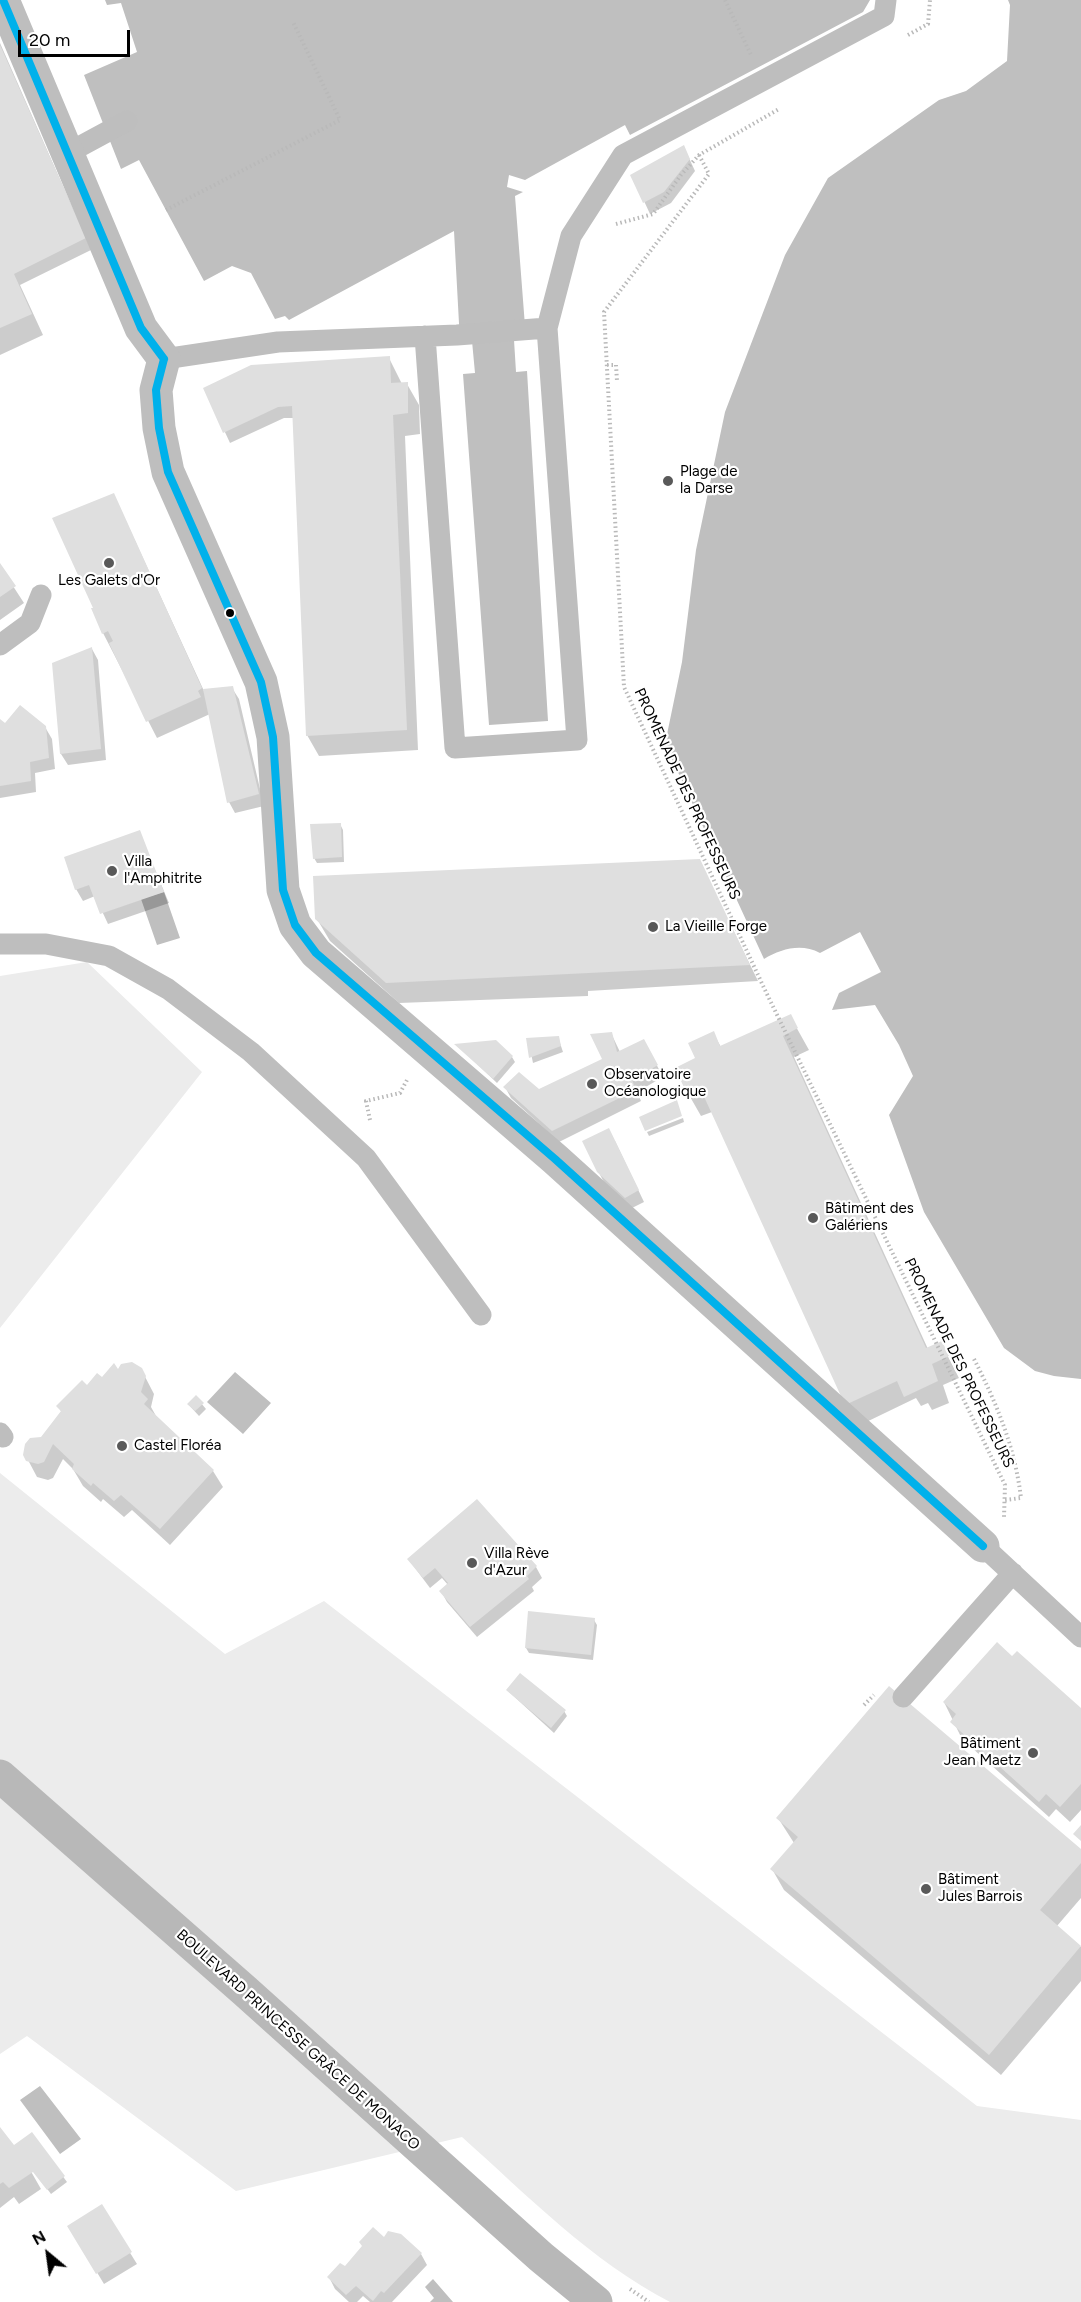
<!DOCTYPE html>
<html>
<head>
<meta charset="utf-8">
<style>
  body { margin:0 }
  #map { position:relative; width:1081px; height:2302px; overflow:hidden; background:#fff; font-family:Figtree,sans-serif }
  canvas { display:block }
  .north { position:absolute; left:18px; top:2224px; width:60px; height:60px; -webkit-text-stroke:4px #fff; paint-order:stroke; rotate:331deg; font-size:16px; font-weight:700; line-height:24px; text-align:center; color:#000 }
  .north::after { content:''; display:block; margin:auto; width:21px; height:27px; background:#000; clip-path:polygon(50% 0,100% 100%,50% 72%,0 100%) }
  .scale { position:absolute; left:18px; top:30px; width:112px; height:27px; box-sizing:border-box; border:3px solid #000; border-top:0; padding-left:8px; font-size:18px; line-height:21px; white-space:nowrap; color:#000; -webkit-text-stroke:4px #fff; paint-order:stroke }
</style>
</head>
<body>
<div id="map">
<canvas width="1081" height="2302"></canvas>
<div class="north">N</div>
<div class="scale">20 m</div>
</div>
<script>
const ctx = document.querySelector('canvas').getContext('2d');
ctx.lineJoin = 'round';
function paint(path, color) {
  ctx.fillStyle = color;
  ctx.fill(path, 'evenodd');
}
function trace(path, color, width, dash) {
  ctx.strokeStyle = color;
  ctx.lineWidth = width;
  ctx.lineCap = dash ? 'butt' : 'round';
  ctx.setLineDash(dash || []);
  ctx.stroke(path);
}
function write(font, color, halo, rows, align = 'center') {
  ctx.font = font + ' Figtree,sans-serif';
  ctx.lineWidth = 4.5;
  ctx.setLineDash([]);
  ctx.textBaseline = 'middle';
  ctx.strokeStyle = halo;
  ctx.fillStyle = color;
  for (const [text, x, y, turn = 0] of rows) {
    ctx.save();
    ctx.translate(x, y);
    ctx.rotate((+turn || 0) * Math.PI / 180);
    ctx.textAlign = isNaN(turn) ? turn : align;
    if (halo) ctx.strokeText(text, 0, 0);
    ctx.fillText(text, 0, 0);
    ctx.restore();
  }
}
paint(new Path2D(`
  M87 962 202 1072 0 1328V976Z
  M0 1473 225 1654 324 1601 977 2106 1081 2120V2302H670C591 2261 528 2196 462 2137L236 2191 27 2036 0 2054Z`), '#ececec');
paint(new Path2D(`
  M105 0H870L863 12 630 135 625 125 525 180 509 175 507 187 523 192 515 196 526 339 514 340 516 372 527 371 548 721 489 725 463 374 475 373 472 341 460 342 454 231 289 320 285 316 275 319 251 273 232 266 204 281 139 160 121 169 84 75 137 52 121 3 107 5Z
  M1008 0H1081V1379L1054 1376 1035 1371 1004 1348 924 1212 889 1115 913 1076 899 1045 875 1005 832 1010 839 993 881 972 860 932 820 953C801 943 781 949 764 959L665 744 682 662 696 550 725 412 785 255 828 178 939 100 966 91 1007 61 1010 5Z
  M164 892 180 938 157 945 141 899Z
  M235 1372 271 1403 243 1434 207 1402Z
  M40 2086 81 2139 60 2154 20 2100Z
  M433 2279 453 2302H430L434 2298 425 2287Z`), '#bfbfbf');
paint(new Path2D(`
  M0 43 91 250 20 285 43 335 0 355Z
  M689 158 695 171 671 203 650 214 632 175Z
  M389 358 402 384H407L419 405 420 434 405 436 418 750 319 756 307 735 294 418H284L230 443 205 389Z
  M114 495 204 691 232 688 239 699 264 806 235 813 229 802 210 714 157 738 103 633 95 609Z
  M0 566 24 603 0 620Z
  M92 649 98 660 106 760 68 765 61 754 54 664Z
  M0 721 5 725 45 727 52 739 55 769 35 773 36 792 0 798Z
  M340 824 343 830 344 862 317 863 314 858Z
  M139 832 169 903 108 924 95 896 83 901 76 889Z
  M699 860 758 981 588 991V996L399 1003 330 941 317 919Z
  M790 1016 809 1050 794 1057 928 1349 941 1343 959 1378 943 1385 949 1403 932 1410 928 1403 921 1406 916 1398 858 1426 712 1112 701 1116 689 1095 697 1059 713 1033 721 1047Z
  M611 1033 620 1052 644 1041 663 1077 637 1092 641 1101 559 1142 511 1098 505 1087 539 1091 604 1060Z
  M558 1037 563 1052 533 1063 528 1039Z
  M457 1045 512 1057 515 1062 497 1083Z
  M683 1118 684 1122 649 1136 647 1132Z
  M615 1141 644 1202 632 1208 605 1184 598 1171Z
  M141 1369 154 1394 151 1407 156 1416 213 1471 223 1487 170 1545 132 1510 124 1517 103 1499 101 1502 83 1486 73 1469 63 1459 53 1478 48 1480 37 1477 28 1460 62 1413 58 1406 87 1387 118 1371Z
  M196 1397 206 1409 199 1416 188 1404Z
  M477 1501 536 1567 542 1578 532 1587 534 1591 477 1637 447 1602 441 1591 448 1585 442 1578 430 1588 409 1560Z
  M594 1620 597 1625 593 1660 529 1653 526 1648Z
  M1012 1658 1081 1710V1810L1070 1822 1056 1809 1049 1817 962 1739 944 1702Z
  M508 1691 564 1711 567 1716 554 1733Z
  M778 1818 1081 1851V1898L1057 1926 1081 1947V1981L1001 2075 784 1890 772 1869 794 1843Z
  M0 2130 19 2156 32 2134 67 2182 51 2194 30 2166 29 2168 41 2189 19 2204 14 2197 0 2208Z
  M101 2206 137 2264 104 2284 69 2226Z
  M384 2239 421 2254 427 2265 392 2302H370L363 2296 357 2302H349L335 2289 329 2277 346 2268 363 2247Z`), '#0003');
paint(new Path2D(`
  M0 45 86 238 14 274 32 314 0 328Z
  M684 145 690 159 664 192 643 203 630 175Z
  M390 356 391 383 408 382V413L393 415 407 730 306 736 292 406 278 407 223 433 203 388 251 365Z
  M114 493 202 688 198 691 201 697 146 722 109 643 113 641 108 631 102 634 91 608H93L52 518Z
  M0 563 16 586 0 597Z
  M92 647 101 749 60 754 52 663Z
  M233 686 259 794 227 803 203 689Z
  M20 705 46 726 49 758 30 762 31 781 0 786V719L5 723Z
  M341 823 342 857 313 859 310 824Z
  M140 830 164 892 100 914 89 885 75 890 64 857Z
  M700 859 750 965 386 983 315 919 313 876Z
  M791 1014 798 1028 783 1036 926 1348 942 1341 949 1356 932 1364 938 1381 904 1397 897 1381 845 1405 701 1090 688 1096 675 1068 695 1058 688 1043 714 1031 720 1046Z
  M612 1032 617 1052 644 1039 658 1065 632 1080 636 1090 552 1131 503 1087 519 1072 539 1089 602 1059 590 1034Z
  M559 1036 561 1046 529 1058 526 1038Z
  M496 1040 513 1056 493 1079 454 1044Z
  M677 1100 682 1116 645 1131 639 1117Z
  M609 1128 639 1190 625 1198 597 1172 582 1141Z
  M132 1362 142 1368 146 1376 141 1392 148 1399 144 1404 214 1470 160 1529 121 1495 114 1501 93 1483 91 1486 72 1469 74 1464 53 1444 44 1462 38 1464 26 1461 23 1455 25 1444 30 1438 41 1437 61 1411 56 1406 82 1380 87 1385 97 1373 102 1377 114 1363 118 1369 121 1364Z
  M196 1395 204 1403 195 1411 187 1404Z
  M477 1499 537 1566 527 1576 529 1579 470 1627 439 1591 448 1583 435 1568 423 1578 407 1559Z
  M528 1611 595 1618 591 1655 525 1648Z
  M997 1642 1012 1656 1017 1651 1081 1708V1784L1060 1807 1046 1794 1039 1802 950 1722 956 1714 943 1702Z
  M520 1673 566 1710 551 1728 506 1690Z
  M889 1686 1081 1849V1863L1040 1910 1081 1946 989 2055 770 1869 798 1837 776 1818Z
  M1081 1825V1841L1073 1834Z
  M0 2127 14 2145 32 2132 65 2176 47 2190 33 2172 9 2188 3 2182 0 2184Z
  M102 2204 132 2252 96 2274 67 2226Z
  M373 2227 384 2237 388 2231 401 2234 422 2253 384 2293 381 2291 373 2301 356 2286 346 2295 327 2277 340 2263 345 2266 362 2246 359 2242Z`), '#dfdfdf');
trace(new Path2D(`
  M725 0 751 55
  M908 35 928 24 930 0
  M699 155 709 174 604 312 624 687 765 990 1005 1485 1004 1517
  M166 210 340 120 293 22
  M616 224 653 214 681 175 699 155 779 109
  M607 365H616L617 381
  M370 1120 366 1101 400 1093 407 1080
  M974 1359C997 1404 1015 1448 1021 1498L1005 1500
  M864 1705 874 1695
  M630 2289 649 2302`), '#b9b9b9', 4, [1.5, 3]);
trace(new Path2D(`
  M66 154 127 121
  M425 336 455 748 577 740 547 328 571 236 623 155 884 16 886 0
  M164 359 278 342 457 335 547 328
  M0 645 30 623 41 595
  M0 944H46L109 956 168 989 251 1052 366 1158 481 1315
  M0 1433 3 1437
  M983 1546 1081 1637
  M903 1697 1013 1573`), '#bebebe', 21);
trace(new Path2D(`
  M3 0 141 328 164 359 156 390 159 428 168 472 261 682 273 737 283 890 295 925 316 953 555 1159 983 1546`), '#bebebe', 33);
trace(new Path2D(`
  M0 1776 245 1991 541 2257 596 2302`), '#b8b8b8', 33);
trace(new Path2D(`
  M3 0 141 328 164 359
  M164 359 156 390 159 428 168 472 261 682 273 737 283 890 295 925 316 953 555 1159 983 1546`), '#00b1eb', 8);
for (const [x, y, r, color] of [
  [668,481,6,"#595959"],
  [109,563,6,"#595959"],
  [230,613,5,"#000"],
  [112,871,6,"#595959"],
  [653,927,6,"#595959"],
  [592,1084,6,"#595959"],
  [813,1218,6,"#595959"],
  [122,1446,6,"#595959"],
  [472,1563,6,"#595959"],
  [1033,1753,6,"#595959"],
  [926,1889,6,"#595959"]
]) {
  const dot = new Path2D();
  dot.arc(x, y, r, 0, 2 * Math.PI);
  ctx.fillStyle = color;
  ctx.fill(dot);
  trace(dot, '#fff', 2);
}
write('15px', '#000', '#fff', [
  ["Plage de",680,472],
  ["la Darse",680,489],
  ["Les Galets d'Or",109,581,"center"],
  ["Villa",124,862],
  ["l'Amphitrite",124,879],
  ["La Vieille Forge",665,927],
  ["Observatoire",604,1075],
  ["Océanologique",604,1092],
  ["Bâtiment des",825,1209],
  ["Galériens",825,1226],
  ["Castel Floréa",134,1446],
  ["Villa Rève",484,1554],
  ["d'Azur",484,1571],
  ["Bâtiment",1021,1744,"right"],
  ["Jean Maetz",1021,1761,"right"],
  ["Bâtiment",938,1880],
  ["Jules Barrois",938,1897]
], 'left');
write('15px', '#000', '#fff', [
  ["PROMENADE DES PROFESSEURS",687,794,65],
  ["PROMENADE DES PROFESSEURS",959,1363,64],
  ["BOULEVARD PRINCESSE GRÂCE DE MONACO",298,2040,42]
]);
</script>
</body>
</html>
